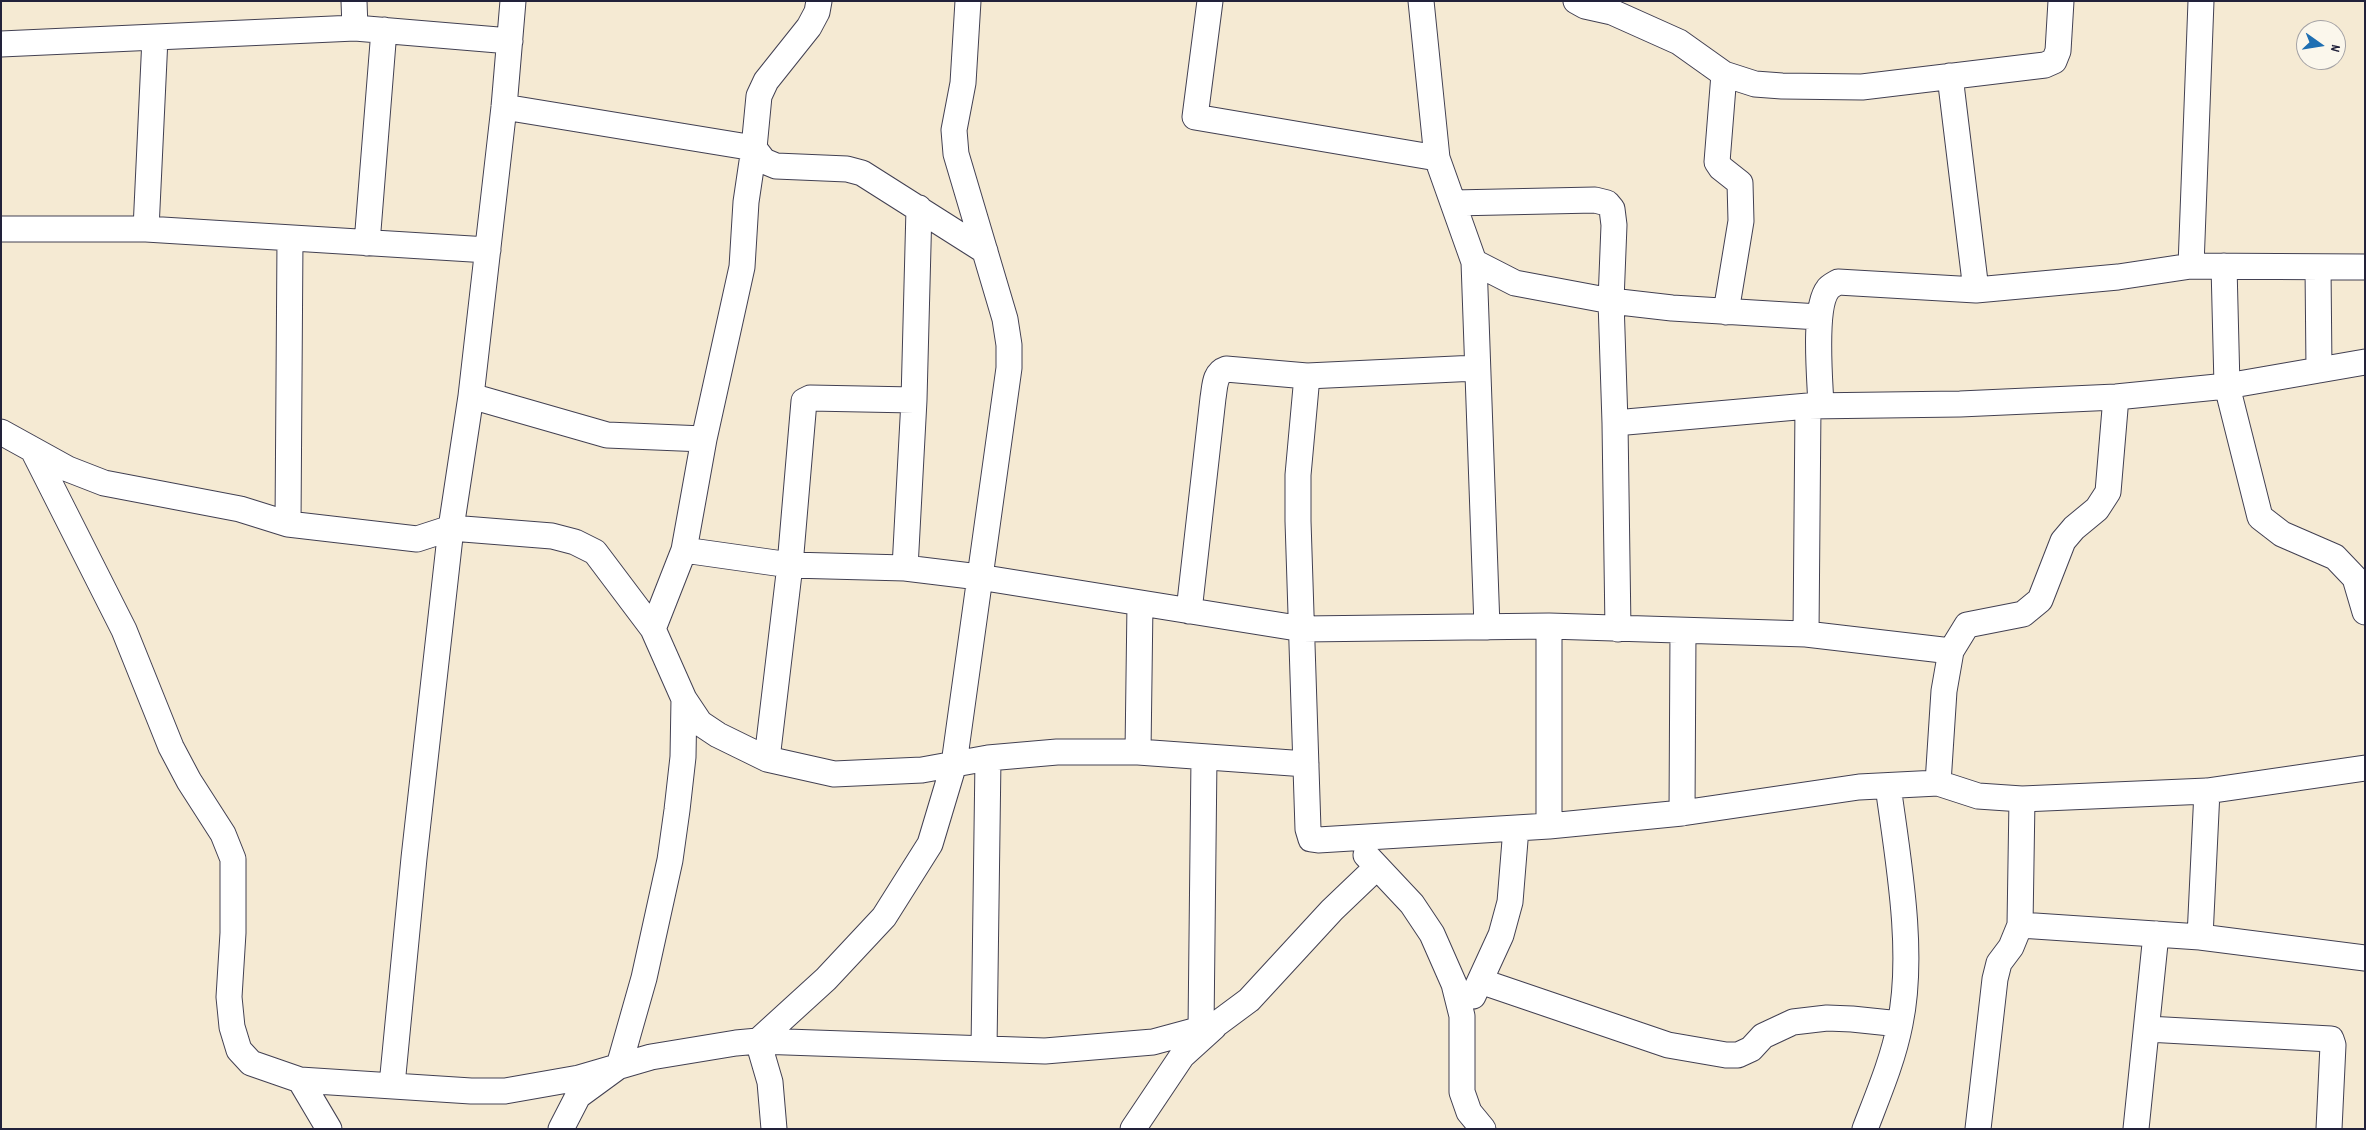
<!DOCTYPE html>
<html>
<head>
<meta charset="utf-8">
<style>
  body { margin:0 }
  #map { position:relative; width:2366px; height:1130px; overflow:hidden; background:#f5ead3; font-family:Dekko,sans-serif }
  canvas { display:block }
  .frame { position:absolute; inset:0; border:2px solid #22223b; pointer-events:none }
  .north { position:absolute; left:2296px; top:20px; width:50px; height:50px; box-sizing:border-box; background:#fbf7ec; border:1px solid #a4a2a5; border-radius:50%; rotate:103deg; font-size:14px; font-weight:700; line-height:20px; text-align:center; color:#22223b }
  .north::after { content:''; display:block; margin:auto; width:18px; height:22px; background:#1f6fb2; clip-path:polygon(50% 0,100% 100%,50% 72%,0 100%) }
</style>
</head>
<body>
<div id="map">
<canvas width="2366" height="1130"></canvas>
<div class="frame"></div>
<div class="north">N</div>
</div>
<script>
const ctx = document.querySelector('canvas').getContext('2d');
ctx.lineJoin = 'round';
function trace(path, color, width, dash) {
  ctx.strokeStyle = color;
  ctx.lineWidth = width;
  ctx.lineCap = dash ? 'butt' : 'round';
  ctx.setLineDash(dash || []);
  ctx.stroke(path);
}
const minor = new Path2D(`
  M354 1 355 28
  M1210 1 1195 117 1437 158
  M1421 1 1437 158 1474 262 1487 627
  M1576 1 1585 6 1612 12 1679 42 1724 74 1755 84 1782 86 1862 87 2045 65 2054 61 2058 51 2061 1
  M1 44 355 28 510 41
  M1724 74 1717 162 1721 168 1740 183 1741 221 1726 312
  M1950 76 1976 290
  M504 107 754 148 764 161 776 166 847 169 862 173 985 251
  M1453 203 1595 200 1607 203 1612 209 1614 225 1611 301 1615 423 1618 629
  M1 229H146L488 250
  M146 229 155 38
  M367 243 384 30
  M1474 262 1515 283 1611 301 1672 308 1819 317
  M2191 266 2201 1
  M2224 266 2227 386 2260 517 2282 534 2335 557 2355 578 2365 612
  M2318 267 2319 370
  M1307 376 1298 475V521L1308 829 1311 839 1318 840 1549 826 1682 813 1859 787 1938 783 1978 796 2022 799 2207 791 2365 768
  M471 396 607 435 704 439
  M1821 406C1820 379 1813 308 1828 289 1830 286 1835 284 1838 282L1976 290 2118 277 2191 266 2365 267
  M1615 423 1808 406 1960 404 2116 397 2227 386 2365 362
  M1 432 68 469 104 483 240 509 288 524 417 539 451 528 552 536 575 542 595 552 653 629 684 699 700 723 718 735 767 759 834 774 922 770 988 758 1057 752H1138L1306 764
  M34 452 124 630 171 747 189 781 223 834 233 859V933L229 997 232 1027 239 1050 251 1063 300 1080 471 1091H505L579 1078 651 1057 736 1043 758 1041 1045 1051 1153 1042 1201 1029 1218 1023 1249 1000 1332 910 1377 867
  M288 524 290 239
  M684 550 790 565 905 568 979 577 1303 629 1549 626 1806 634 1951 651
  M905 568 914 400 919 208
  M1189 611 1213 398C1215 387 1214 373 1226 369L1307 376 1477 368
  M1549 626V826
  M653 629 684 550 704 439 742 267 746 202 754 148 759 96 766 81 809 27 817 12 819 1
  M1806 634 1808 406
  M1138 752 1140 603
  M767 759 790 565 804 401 810 398 914 400
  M1938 783 1944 691 1951 651 1967 625 2023 614 2040 600 2063 541 2074 528 2097 509 2108 492 2116 397
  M1682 813 1683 631
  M1366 855 1412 904 1432 934 1454 984 1462 1016V1092L1469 1112 1483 1129
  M2020 925 2200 937 2365 958
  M2200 937 2207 791
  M1480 981 1668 1045 1726 1055H1738L1751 1049 1763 1036 1793 1022 1827 1018 1852 1019 1900 1024
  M1473 996 1501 935 1510 902 1516 828
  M1201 1029 1204 757
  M2147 1029 2331 1039 2333 1045 2329 1129
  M984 1049 988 758
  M300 1080 329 1129
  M392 1085 414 858 451 528 471 396 504 107 513 1
  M561 1129 578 1096 619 1066 644 978 670 860 677 810 683 757 684 699
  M774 1129 770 1082 758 1041 826 979 884 917 930 844 954 764 1009 368V345L1005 319 956 154 954 130 963 83 968 1
  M1133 1129 1182 1056 1214 1027
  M1865 1129C1878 1095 1893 1060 1900 1024 1915 952 1898 859 1888 786
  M1978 1129 1995 979 1999 963 2011 947 2020 925 2022 799
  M2136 1129 2156 934`);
trace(minor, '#424052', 27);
trace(minor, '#fff', 25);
</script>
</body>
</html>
